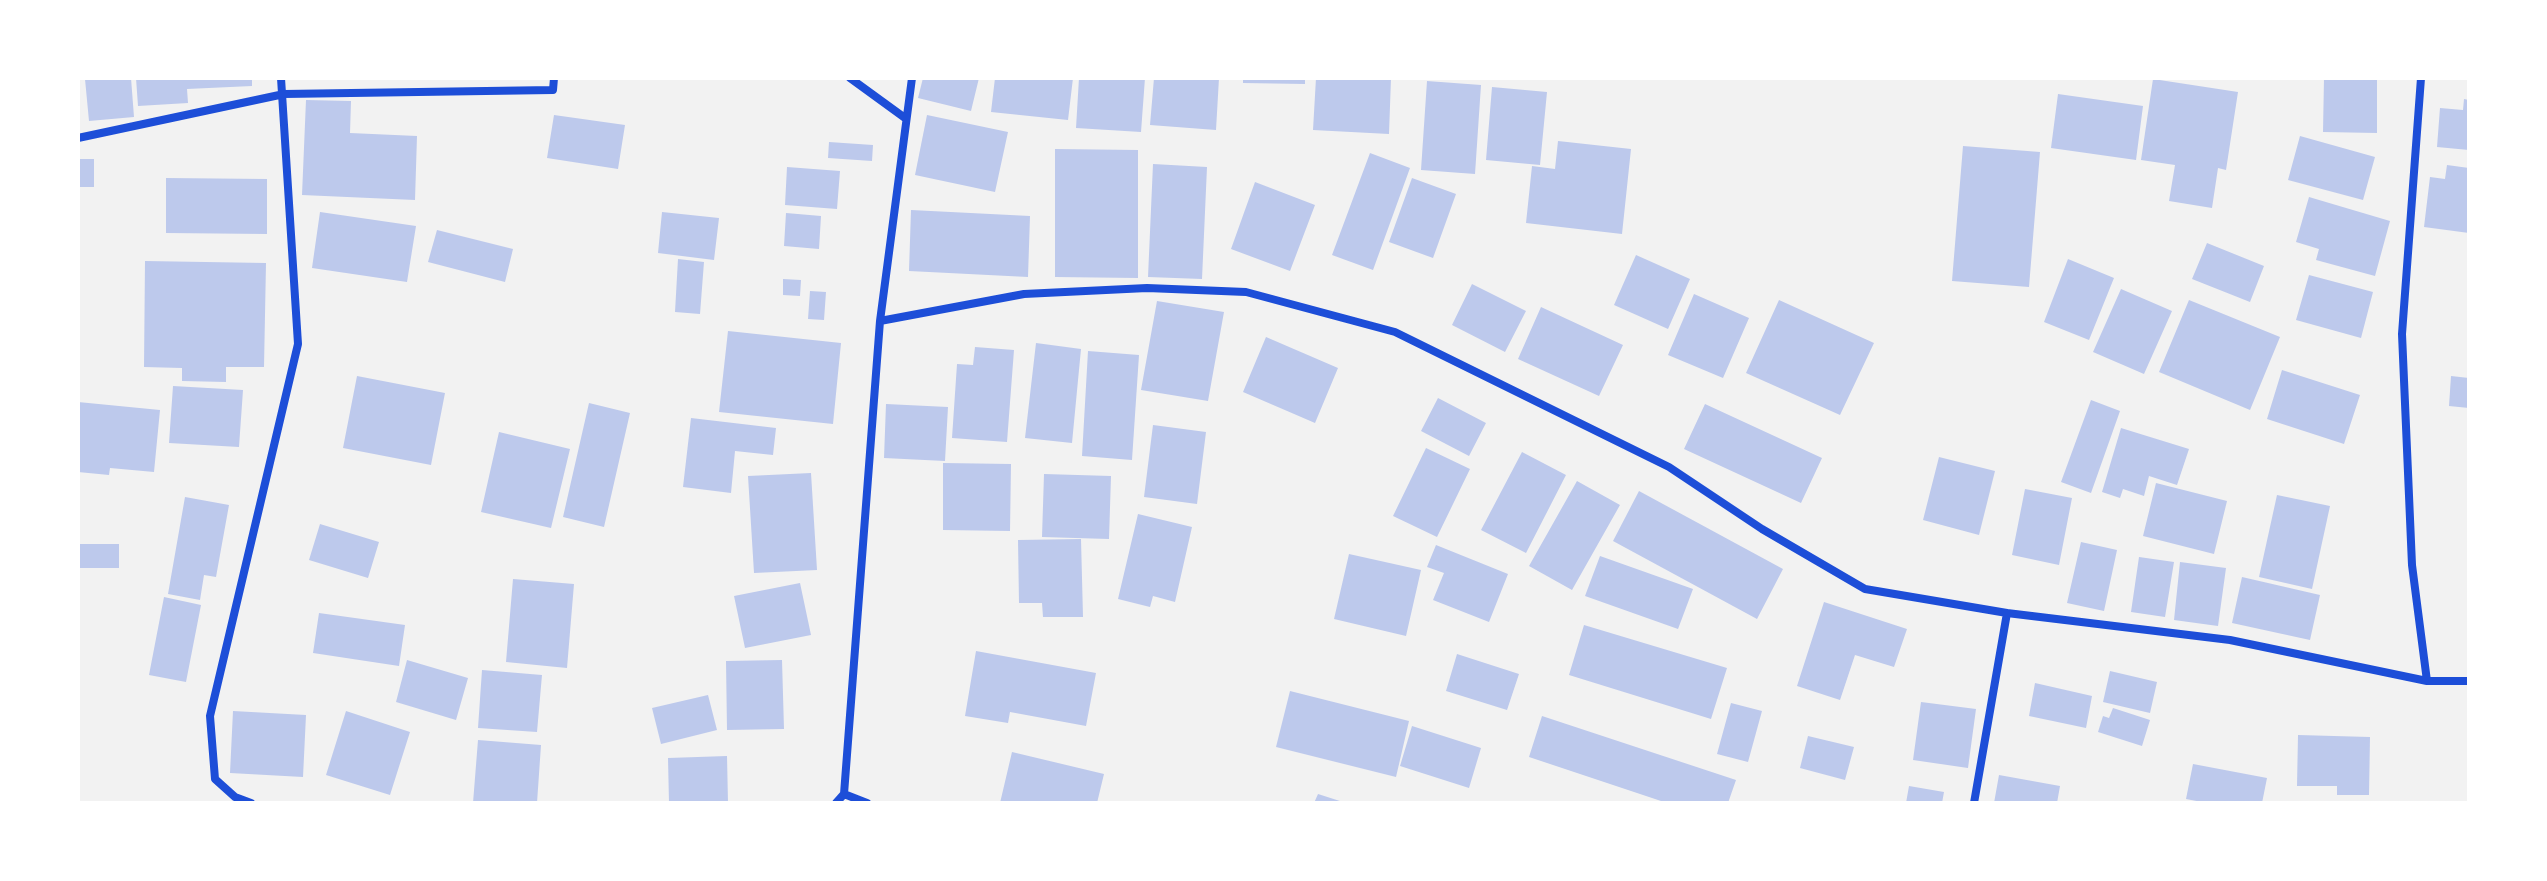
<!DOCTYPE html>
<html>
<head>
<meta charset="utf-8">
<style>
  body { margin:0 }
  #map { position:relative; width:2547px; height:881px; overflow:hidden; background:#f2f2f2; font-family:Figtree,sans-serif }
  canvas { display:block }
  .frame { position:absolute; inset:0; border:80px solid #fff; pointer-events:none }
</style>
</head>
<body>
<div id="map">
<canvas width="2547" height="881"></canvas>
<div class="frame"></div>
</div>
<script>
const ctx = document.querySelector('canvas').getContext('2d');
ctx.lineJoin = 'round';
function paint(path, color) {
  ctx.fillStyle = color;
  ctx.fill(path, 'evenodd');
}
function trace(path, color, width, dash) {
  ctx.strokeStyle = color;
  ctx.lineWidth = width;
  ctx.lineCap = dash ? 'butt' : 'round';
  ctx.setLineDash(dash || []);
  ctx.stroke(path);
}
paint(new Path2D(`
  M131 78 134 117 89 121 85 79Z
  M136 78H252V86L187 89 188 103 138 106Z
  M923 78H979L971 111 918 98Z
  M995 78H1073L1068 120 991 112Z
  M1079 78H1145L1141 132 1076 128Z
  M1154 78H1219L1216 130 1150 125Z
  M1243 78H1305V84L1243 83Z
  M1316 78H1391L1389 134 1313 130Z
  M2324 78H2377V133L2323 132Z
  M2153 79 2238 92 2226 170 2218 168 2212 208 2169 201 2175 165 2141 160Z
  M1427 81 1481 85 1475 174 1421 170Z
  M1492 87 1547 92 1540 165 1486 160Z
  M2058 94 2143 106 2136 160 2051 148Z
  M2464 99 2469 100V150L2437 147 2440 108 2463 110Z
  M306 100 351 101 350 133 417 136 415 200 302 195Z
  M554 115 625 125 618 169 547 158Z
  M927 115 1008 132 995 192 915 175Z
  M2300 136 2375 157 2363 200 2288 180Z
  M1558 141 1631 149 1622 234 1526 223 1532 166 1555 169Z
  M829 142 873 145 872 161 828 158Z
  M1963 146 2040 152 2029 287 1952 281Z
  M1055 149 1138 150V278L1055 277Z
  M1370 153 1410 168 1373 270 1332 255Z
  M78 159H94V187H78Z
  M1153 164 1207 167 1202 279 1148 277Z
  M2447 165 2469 168V233L2424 227 2430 177 2445 179Z
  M787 167 840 171 837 209 785 205Z
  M166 178 267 179V234L166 233Z
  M1412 178 1456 194 1433 258 1389 242Z
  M1255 182 1315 205 1290 271 1231 249Z
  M2309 197 2390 221 2375 276 2316 260 2319 249 2296 242Z
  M911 210 1030 216 1028 277 909 271Z
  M320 212 416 226 407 282 312 268Z
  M662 212 719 218 714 260 658 253Z
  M786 213 821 216 819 249 784 246Z
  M437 230 513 249 505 282 428 262Z
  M2207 243 2264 266 2250 302 2192 279Z
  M1636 255 1690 279 1668 329 1614 305Z
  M678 259 704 262 700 314 675 312Z
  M2068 259 2114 278 2089 340 2044 322Z
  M145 261 266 263 264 367H226V382L182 381V368L144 367Z
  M2309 275 2373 292 2361 338 2296 320Z
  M783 279 801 280 800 296 783 295Z
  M1472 284 1526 311 1505 352 1452 325Z
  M2121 289 2172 311 2144 374 2093 352Z
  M810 291 826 292 824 320 808 319Z
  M1694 294 1749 318 1723 378 1668 355Z
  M1779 300 1874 343 1840 415 1746 373Z
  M2189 300 2280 337 2250 410 2159 372Z
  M1157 301 1224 312 1208 401 1141 390Z
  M1541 307 1623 345 1599 396 1518 359Z
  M728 331 841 343 833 424 719 412Z
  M1266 337 1338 368 1315 423 1243 392Z
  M1036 343 1081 349 1072 443 1025 438Z
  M975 347 1014 350 1007 442 952 438 957 364 973 365Z
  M1088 351 1139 355 1132 460 1082 456Z
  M2282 370 2360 395 2344 444 2267 419Z
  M357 376 445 393 431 465 343 448Z
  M2451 376 2469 378V408L2449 406Z
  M173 386 243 390 239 447 169 443Z
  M1438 398 1486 423 1469 456 1421 431Z
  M2091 400 2120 411 2091 493 2061 482Z
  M78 402 160 410 154 472 110 468 109 475 78 472Z
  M589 403 630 413 604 527 563 517Z
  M886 404 948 407 945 461 884 458Z
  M1705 404 1822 458 1801 503 1684 449Z
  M691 418 776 428 773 455 735 451 731 493 683 487Z
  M1153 425 1206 432 1197 504 1144 497Z
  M2121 428 2189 449 2177 485 2149 476 2144 496 2123 489 2120 498 2102 492Z
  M499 432 570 449 551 528 481 512Z
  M1426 448 1470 469 1437 537 1393 516Z
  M1522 452 1566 475 1526 553 1481 530Z
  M1939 457 1995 471 1979 535 1923 520Z
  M943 463 1011 464 1010 531 943 530Z
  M811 473 817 570 754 573 748 476Z
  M1044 474 1111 476 1109 539 1042 537Z
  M1577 481 1620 505 1572 590 1529 566Z
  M2156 483 2227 501 2214 554 2143 536Z
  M2025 489 2072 498 2059 565 2012 555Z
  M1639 491 1783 569 1757 619 1613 541Z
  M2277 495 2330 506 2312 589 2259 577Z
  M185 497 229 505 216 577 204 575 200 600 168 594Z
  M1138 514 1192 527 1175 602 1153 596 1150 607 1118 599Z
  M320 524 379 542 368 578 309 560Z
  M1081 539 1083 617H1043L1042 603H1019L1018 540Z
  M2081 542 2117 550 2104 611 2067 603Z
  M78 544H119V568H78Z
  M1436 545 1508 574 1489 622 1433 600 1444 573 1427 567Z
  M1349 554 1421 570 1406 636 1334 619Z
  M1600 556 1693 589 1678 629 1585 596Z
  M2139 557 2174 562 2165 617 2131 612Z
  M2180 562 2226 568 2218 626 2174 620Z
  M2242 577 2320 595 2310 640 2232 623Z
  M513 579 574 584 567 668 506 662Z
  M800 583 811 635 745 648 734 596Z
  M164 597 201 605 186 682 149 675Z
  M1824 602 1907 629 1894 667 1855 655 1840 700 1797 686Z
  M319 613 405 625 399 666 313 653Z
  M1584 625 1727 668 1711 719 1569 675Z
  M976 651 1096 673 1086 726 1010 712 1008 723 965 716Z
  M1457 654 1519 674 1507 710 1446 691Z
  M407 660 468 678 456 720 396 702Z
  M782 660 784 729 727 730 726 661Z
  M482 670 542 675 537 732 478 728Z
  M2110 671 2157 682 2150 713 2103 702Z
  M2035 683 2092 696 2086 728 2029 716Z
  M1290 691 1409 721 1396 777 1276 747Z
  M708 695 717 730 661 744 652 708Z
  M1921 702 1976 709 1968 768 1913 760Z
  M1731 703 1762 711 1748 762 1717 754Z
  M2113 708 2150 720 2142 746 2098 732 2103 716 2109 718Z
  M233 711 306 715 303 777 230 773Z
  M346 711 410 732 390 795 326 775Z
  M1542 716 1736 780 1728 803H1667L1529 757Z
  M1412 726 1481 748 1469 788 1400 766Z
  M2298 735 2370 737 2369 795H2337V786H2297Z
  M1808 736 1854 747 1845 780 1800 768Z
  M478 740 541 745 537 803H473Z
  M1012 752 1104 774 1097 803H1000Z
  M727 756 728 803H669L668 758Z
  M2193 764 2267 778 2262 803H2207L2186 799Z
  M1999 775 2060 786 2057 803H1994Z
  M1909 786 1944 792 1942 803H1906Z
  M1318 794 1343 802 1342 803H1314Z`), '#bdc9ec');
trace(new Path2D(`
  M850 78 905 118
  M2421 78 2402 334 2412 565 2427 681
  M78 138 284 94 553 90 554 78
  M880 321 912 78
  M844 794 867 803
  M251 803 235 797 215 779 210 716 298 344 281 78
  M836 803 844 794 880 321 1024 294 1147 288 1246 292 1395 332 1669 467 1762 529 1865 589 2007 613 2230 640 2427 681H2469
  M1974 803 2007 613`), '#1d4ed8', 8);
</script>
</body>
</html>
